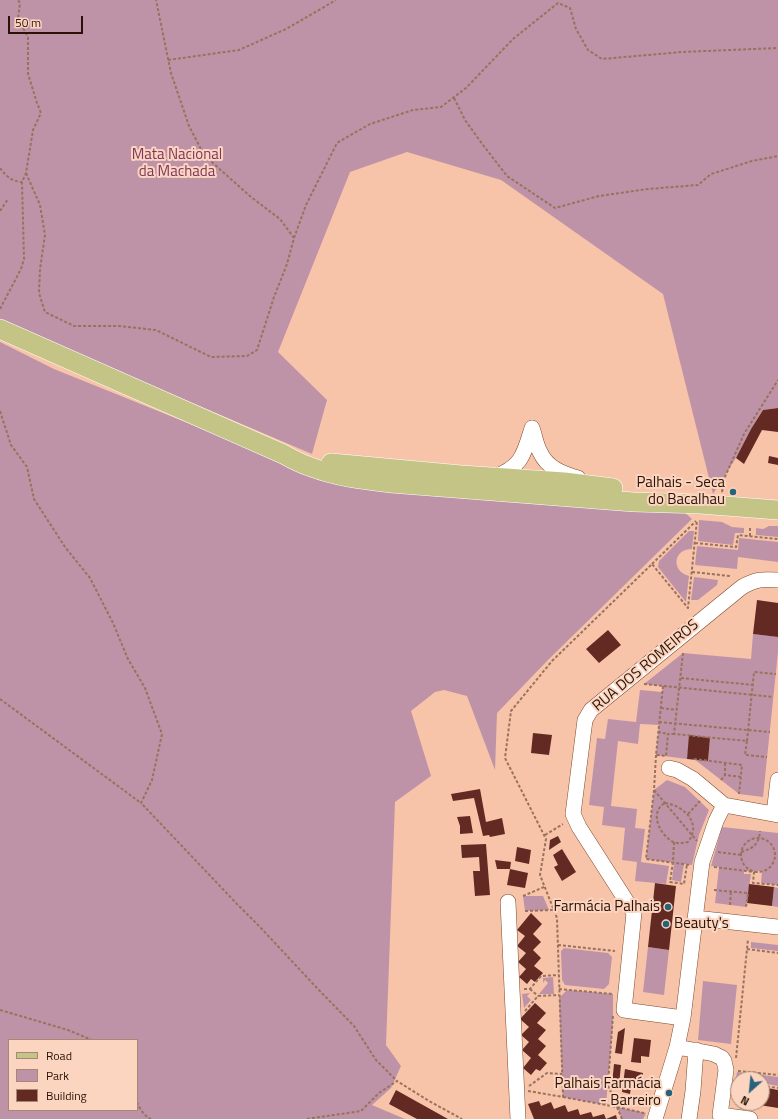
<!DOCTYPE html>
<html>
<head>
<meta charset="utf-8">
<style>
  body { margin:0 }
  #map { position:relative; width:778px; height:1119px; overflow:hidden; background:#f8c4a9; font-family:"Titillium Web",sans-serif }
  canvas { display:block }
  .legend { position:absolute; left:8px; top:1039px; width:130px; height:72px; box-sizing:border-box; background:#fcd5c0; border:1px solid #a88776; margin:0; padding:5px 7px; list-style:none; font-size:12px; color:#2a1306 }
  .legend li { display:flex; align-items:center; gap:8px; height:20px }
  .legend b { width:20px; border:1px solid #a88776 }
  .north { position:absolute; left:730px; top:1071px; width:40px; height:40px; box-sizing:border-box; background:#fcd5c0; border:1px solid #a88776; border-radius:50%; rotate:207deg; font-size:11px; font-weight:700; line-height:16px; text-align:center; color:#2a1306 }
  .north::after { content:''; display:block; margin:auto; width:14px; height:18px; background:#27627a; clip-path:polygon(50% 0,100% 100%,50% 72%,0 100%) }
  .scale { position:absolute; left:8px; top:16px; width:75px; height:18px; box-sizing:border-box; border:2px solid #2a1306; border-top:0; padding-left:5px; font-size:12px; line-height:14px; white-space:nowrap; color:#2a1306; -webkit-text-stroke:3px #fcd5c0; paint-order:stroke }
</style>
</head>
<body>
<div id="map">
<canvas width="778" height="1119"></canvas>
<ul class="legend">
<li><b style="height:5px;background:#c4c487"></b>Road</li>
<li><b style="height:11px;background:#bf93a7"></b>Park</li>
<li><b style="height:11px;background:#622a23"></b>Building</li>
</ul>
<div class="north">N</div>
<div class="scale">50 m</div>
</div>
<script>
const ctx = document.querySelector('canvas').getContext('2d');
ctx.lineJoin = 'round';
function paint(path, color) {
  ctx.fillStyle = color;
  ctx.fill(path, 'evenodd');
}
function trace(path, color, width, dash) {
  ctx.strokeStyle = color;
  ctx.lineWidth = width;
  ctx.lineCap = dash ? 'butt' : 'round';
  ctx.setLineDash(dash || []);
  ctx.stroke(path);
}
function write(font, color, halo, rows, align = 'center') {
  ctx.font = font + ' "Titillium Web",sans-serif';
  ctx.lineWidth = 4;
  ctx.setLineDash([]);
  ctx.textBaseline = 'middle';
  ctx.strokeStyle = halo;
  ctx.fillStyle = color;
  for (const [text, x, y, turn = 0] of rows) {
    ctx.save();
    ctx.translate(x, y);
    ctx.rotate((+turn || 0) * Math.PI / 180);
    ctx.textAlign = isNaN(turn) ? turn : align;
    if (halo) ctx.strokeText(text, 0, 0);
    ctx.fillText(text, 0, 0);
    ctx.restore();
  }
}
paint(new Path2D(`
  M0 0H778V408L763 410 751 429 736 458 713 494 663 294 501 180 407 152 350 172 278 352 327 400 312 454 0 321Z
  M0 342 54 369 334 482 683 511 692 519 548 660 497 713 495 770 467 696 444 690 435 692 411 711 431 776 395 802 386 1045 401 1066 391 1088 372 1105 405 1119H0ZM9 1040H137V1110H9Z
  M699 520 722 522 732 527 744 528V533H735L733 545 698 541Z
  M769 526H778V537L756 535V528L763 529Z
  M689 531H694L692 549C673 549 671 571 689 576L686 602 658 567 659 561Z
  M739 538 778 542V562L738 557 737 569 695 565 697 546 738 550Z
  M694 577 718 580 717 585 698 600H691Z
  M753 634 778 637V652L763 797 739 794 694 759 708 761 710 738 690 736 687 759 656 755 659 725 640 724 638 744 618 741 611 806 637 809 635 828 645 829 641 862 669 866 666 884 635 881 637 862 622 860 625 828 602 825 604 807 589 805 597 738 605 739 608 719 636 722 640 690 662 692 663 686 644 684 683 653 751 659Z
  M667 780 685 787 709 810 699 835 692 865 684 864 681 882 672 880 674 863 646 859 654 790Z
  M722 827 778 833V885L761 883 762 871H744V874H751L746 907 715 903 719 867 711 866Z
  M774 887 778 888V907L772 906Z
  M523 896H543L549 910 525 911Z
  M751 942 778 945V951L751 948Z
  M648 947 669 950 664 995 643 992Z
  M564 948 608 953 612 957 609 984 604 989 565 985 562 980 561 951Z
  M553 977 554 994H539L548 983 545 980 543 983V978Z
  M703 981 737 985 731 1044 698 1040Z
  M567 990 613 994V1022L606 1105 563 1097 559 998Z
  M530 993 527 996 531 1000 524 1008 522 994Z
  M737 1072 778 1077V1086L762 1083V1079H736Z
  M617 1107 646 1113 643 1119H622Z`), '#bf93a7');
paint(new Path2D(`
  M778 408V432L762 430 744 464 736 458 751 429 763 410Z
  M769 456 778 458V465L768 463Z
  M757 600 778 603V637L753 634Z
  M608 630 621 645 599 663 586 649Z
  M533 733 552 735 549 755 531 753Z
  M689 735 710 738 708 761 687 759Z
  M480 789 486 822 502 818 505 834 490 837 489 835 483 836 474 798 453 801 451 794Z
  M470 816 473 833 460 834V826L457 817Z
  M558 836 561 842 549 850 550 840Z
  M486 844 490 895 475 896 473 871H480L479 857 462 858 461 845Z
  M517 847 531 850 529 864 515 861Z
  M562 849 576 872 562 881 554 867 558 865 553 855Z
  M495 860 511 862 510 869H497Z
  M510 869 528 873 525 888 507 885Z
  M655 883 676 886 669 950 648 947Z
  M749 884 774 887 772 906 747 903Z
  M531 913 542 924 533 934 541 942 533 950 541 958 534 966 543 973 535 982 531 979 527 984 519 977 526 969 518 962 526 953 517 946 525 936 517 930Z
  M535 1003 546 1013 537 1023 546 1030 538 1039 546 1046 538 1055 547 1063 540 1071 536 1069 531 1075 523 1068 531 1058 522 1050 529 1042 521 1035 529 1027 520 1019Z
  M625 1028 622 1054 615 1053 618 1032Z
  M634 1038 651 1040 649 1057 641 1056V1063L631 1062Z
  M614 1064 621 1065 619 1085 612 1084Z
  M625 1069 643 1073 641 1088 631 1087 630 1094 622 1092Z
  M736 1084H738V1102L733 1101Z
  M762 1087 778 1090V1108L753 1104V1103H762Z
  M396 1090 448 1119H417L389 1104Z
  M539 1101 541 1106 551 1102 554 1109 565 1105 568 1112 578 1109 580 1115 591 1112 593 1117 604 1114 606 1119H534L528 1104Z
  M616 1115 617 1119H606Z`), '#622a23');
const minor = new Path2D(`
  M532 428C535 436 536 445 540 452 547 468 563 474 578 478
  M494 477C522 467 524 454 532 428
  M669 768 677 770 693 779 724 805 778 815
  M774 814 778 780
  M508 902 518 1119
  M695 918 778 927
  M683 1018 624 1010 634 913 579 827 573 814 585 720 591 710 742 587C756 579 762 579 778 580
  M677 1047 714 1054 722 1058 724 1061 726 1070 720 1115 750 1119
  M655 1119 677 1047 683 1018 702 862 716 821 724 805
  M689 1119 693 1091 696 1050`);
const major = new Path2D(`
  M0 329 283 454C292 459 301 464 311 467 337 477 364 480 390 483L633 502 700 504 778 510
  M331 463 461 475 564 482 613 488`);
trace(minor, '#7f4828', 16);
trace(major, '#fff', 20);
trace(new Path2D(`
  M168 60 239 50 286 29 336 0
  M454 98 465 120 483 145 507 176 555 208 599 196 648 189 698 185 711 174 752 161 778 156
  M0 168C6 176 11 181 22 182
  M26 173 40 205 45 235 40 269 39 293 45 312 74 326H119L156 330 211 357 247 356 257 350 274 297 287 264 294 238 280 219 251 197 204 155 189 126 171 73 156 0
  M0 211 8 199
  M294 238 306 205 337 143 370 124 413 110 441 107 466 88 513 39 558 3 570 8 576 29 588 50 602 59 682 52 778 48
  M0 309 21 269 24 259 22 182 26 173 33 130 41 113 37 103 28 74V37L18 19 20 3 18 0
  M0 411 11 445 27 467 34 499 65 547 90 578 113 623 128 659 145 688 162 734 152 780 141 803 237 904 260 927 316 987 354 1026 376 1060 397 1081
  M722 492 724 479 744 434 778 380
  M750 536V526
  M695 543 736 547 738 535 778 539
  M652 564 696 521
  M692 572 730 576
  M683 653 674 734 747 741 745 755 767 757
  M681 678 753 685
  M644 684 773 697
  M663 686 656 755 666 756 668 734H674
  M0 699 141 803
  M661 708 677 710
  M659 722 770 732
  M658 732 668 734
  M747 741 754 672 776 674
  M656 755 654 790 646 859 690 865
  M694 759 742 765 739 794
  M725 763V775L741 777
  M721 780 725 775
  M654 790 697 841
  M665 803C685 806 702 824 688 842 683 843 678 844 673 842 659 834 649 812 665 803Z
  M688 814 700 801
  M545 835 563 824
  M741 855a17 17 0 1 1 34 0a17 17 0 1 1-34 0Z
  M674 842 673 862 670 882 684 884 687 864
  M718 852 741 855
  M741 852C754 848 759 844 760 831
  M714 867 754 872 753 883 778 885
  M714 890 748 893 746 907
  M523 896 544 887
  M730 905 731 891
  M525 911 553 910
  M558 945 615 951
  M747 949 778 953
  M524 989H530L541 976 559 975
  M530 989 538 996
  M559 989 613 994
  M0 1010 68 1030 92 1040
  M525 1011 538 996 559 995
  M736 1058 748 939
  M738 1071 778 1075
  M529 1086 547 1073 562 1074
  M762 1086 778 1088
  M528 1091 563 1097 557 918 540 875 546 839 505 758 511 711 552 661 652 564 688 608 697 520
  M563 1097 617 1107 608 1085 613 1015
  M137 1102C140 1109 144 1116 151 1119
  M617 1107 644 1113
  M617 1107 622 1119
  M307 1119 361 1111 379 1093 397 1081 429 1101 462 1119`), '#99725d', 2, [3, 2]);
trace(minor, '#fff', 15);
trace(major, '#c4c487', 19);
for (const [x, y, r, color] of [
  [733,492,4,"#27627a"],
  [668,907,4,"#27627a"],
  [666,924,4,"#27627a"],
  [669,1093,4,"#27627a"]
]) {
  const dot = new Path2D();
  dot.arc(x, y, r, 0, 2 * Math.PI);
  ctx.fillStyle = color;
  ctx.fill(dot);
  trace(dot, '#fcd5c0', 1.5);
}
write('15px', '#7f355d', '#fcd5c0', [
  ["Mata Nacional",177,155],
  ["da Machada",177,172]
]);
write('15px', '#2a1306', '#fcd5c0', [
  ["Palhais - Seca",725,483],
  ["do Bacalhau",725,500],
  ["Farmácia Palhais",660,907],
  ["Beauty's",674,924,"left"],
  ["Palhais Farmácia",661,1084],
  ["- Barreiro",661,1101]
], 'right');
write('15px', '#2a1306', '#fcd5c0', [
  ["RUA DOS ROMEIROS",646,666,-40]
]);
</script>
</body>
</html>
